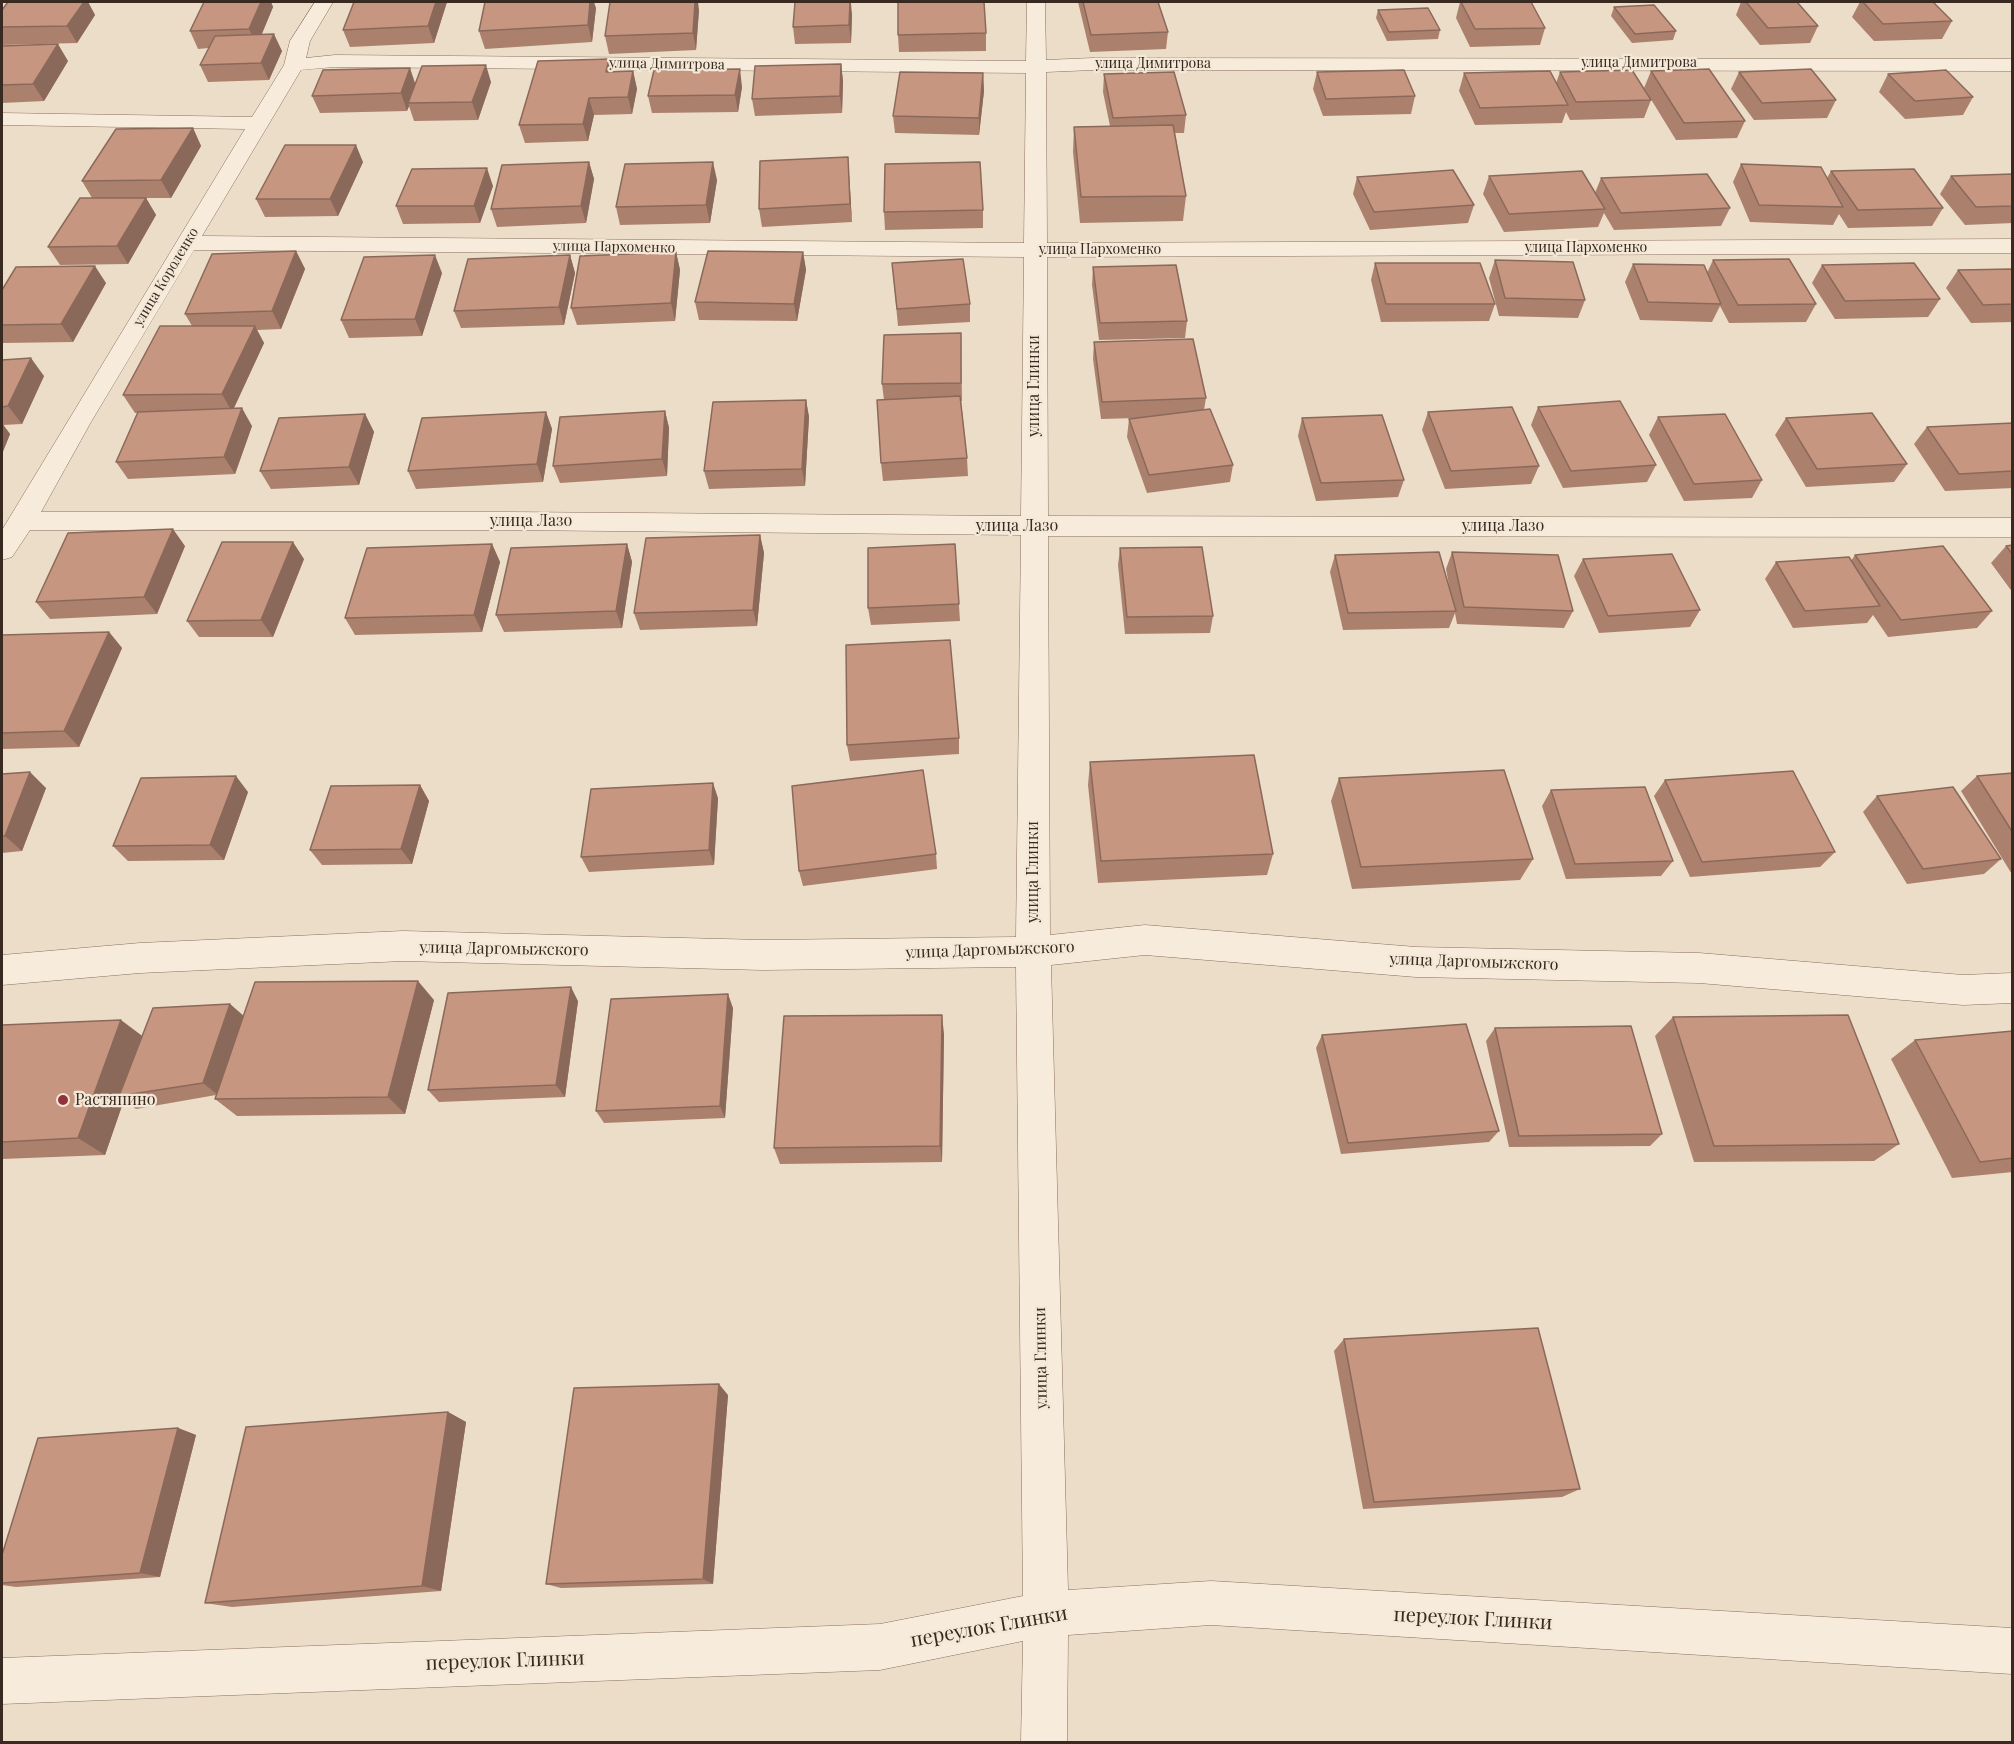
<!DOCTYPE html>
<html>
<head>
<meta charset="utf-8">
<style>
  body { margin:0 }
  #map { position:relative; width:2014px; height:1744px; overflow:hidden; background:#ecddc8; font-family:"Playfair Display",serif }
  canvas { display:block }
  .frame { position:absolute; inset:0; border:3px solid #382921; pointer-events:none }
</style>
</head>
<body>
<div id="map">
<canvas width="2014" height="1744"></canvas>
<div class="frame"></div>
</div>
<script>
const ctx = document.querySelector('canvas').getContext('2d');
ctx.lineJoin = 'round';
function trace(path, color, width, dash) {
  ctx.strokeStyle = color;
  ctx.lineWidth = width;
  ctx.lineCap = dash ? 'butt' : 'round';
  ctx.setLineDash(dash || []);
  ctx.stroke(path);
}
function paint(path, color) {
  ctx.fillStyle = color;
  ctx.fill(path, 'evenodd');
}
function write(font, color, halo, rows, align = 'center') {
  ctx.font = font + ' "Playfair Display",serif';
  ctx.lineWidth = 4.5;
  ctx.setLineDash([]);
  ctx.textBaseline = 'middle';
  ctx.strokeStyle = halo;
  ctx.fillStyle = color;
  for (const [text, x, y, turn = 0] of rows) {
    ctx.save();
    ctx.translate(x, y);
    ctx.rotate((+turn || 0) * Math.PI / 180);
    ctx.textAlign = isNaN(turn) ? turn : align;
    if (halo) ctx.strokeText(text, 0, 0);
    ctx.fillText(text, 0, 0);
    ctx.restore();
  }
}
const minor = new Path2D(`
  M315 2H333L310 41 306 58 335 55 1026 61 1027 2H1045L1046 60 1093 58 2012 59V71L1093 70 1046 72 1047 243 2012 239V253L1047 257 1048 516 2012 518V537L1048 536 1050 935 1145 925 1416 947 1699 953 1963 975 2012 973V1003L1963 1005 1699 983 1416 977 1145 955 1051 965 1068 1590 1211 1581 2012 1628V1674L1211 1625 1068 1635 1067 1742H1021L1023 1641 880 1670 2 1704V1658L880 1624 1023 1596 1016 967 763 970 403 961 140 973 2 985V955L140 943 403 931 763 940 1016 937 1021 535 507 530H30L12 557 2 560V530L245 129 2 125V113L252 117 284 65 290 41ZM335 67 1026 73 1024 243 202 236 301 70ZM194 250 1024 257 1021 516 507 512H41L91 422Z`);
trace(minor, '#876f5e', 1);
paint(minor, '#f7ebdb');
paint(new Path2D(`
  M8 2H88L95 15 77 43 2 45V10Z
  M204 2H271L273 7 261 35 282 51 269 80 208 82 200 65 209 48 198 49 190 31Z
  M447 2 434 43 350 47 343 30Z
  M795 2H851L852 15 851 43 795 44 793 27Z
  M1078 2H1158L1168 32 1166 49 1090 52Z
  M1460 2H1531L1545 28 1540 45 1470 47 1456 18Z
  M1741 2H1797L1818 26 1810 43 1760 45 1736 15Z
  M1860 2H1933L1952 21 1942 39 1874 41 1852 17Z
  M1614 7 1676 31 1673 40 1632 43 1611 16Z
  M596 8 592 42 485 49 479 31Z
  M699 10 696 50 609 54 605 36Z
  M1378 10 1440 30 1438 39 1387 41 1376 18Z
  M986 33V51L899 52 898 35Z
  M2 46 68 61 44 101 2 103Z
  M841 64 843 81 842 113 755 116 752 99Z
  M633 71 637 89 632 114 594 115 588 141 525 143 519 125 612 72Z
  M1651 71 1745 121 1737 138 1676 140 1644 88Z
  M1317 72 1415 96 1411 114 1323 116 1313 89Z
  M1560 72 1651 100 1644 118 1570 120 1566 112 1562 123 1475 125 1459 91 1464 73 1556 83Z
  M1739 72 1836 100 1827 118 1754 120 1731 89Z
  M983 73 984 91 979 135 895 133 893 116Z
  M1104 74 1186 115 1184 133H1175L1186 196 1183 221 1080 223 1073 152 1074 127 1110 126 1103 92Z
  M1888 74 1973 97 1963 115 1905 119 1879 92Z
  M491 82 478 120 414 121 409 106 407 111 320 113 312 96 416 84Z
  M742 87 738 112 652 113 648 96Z
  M193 128 201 146 171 198H146L156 215 128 264 60 265 48 247 92 198 82 181Z
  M363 162 338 216 265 217 256 199Z
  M589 162 594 179 586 223 497 227 491 209Z
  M1741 164 1827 178 1831 171 1943 208 1932 226 1848 228 1839 214 1833 225 1750 222 1733 182Z
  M849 174 852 222 762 227 759 209Z
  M2013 174V223L1965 225 1940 194 1951 176Z
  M1489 176 1595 193 1601 178 1730 208 1721 226 1614 230 1604 213 1598 227 1504 232 1483 194Z
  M1357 177 1474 205 1468 223 1370 230 1353 194Z
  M717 180 710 223 620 225 616 207Z
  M493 186 480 223 403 224 396 206Z
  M983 210V228L885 230 884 212Z
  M296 251 305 269 281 329 257 330 264 343 234 408 252 426 235 474 128 479 116 462 138 413H135L123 395 192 326 185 314Z
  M676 252 680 270 675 321 577 325 571 308Z
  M803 252 806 270 797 321 699 320 695 302Z
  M570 255 575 273 564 325 461 328 454 311Z
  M1495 260 1585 300 1578 318 1499 316 1489 278Z
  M1713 260 1816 304 1806 322 1729 323 1720 306 1712 322 1640 320 1625 282 1633 264 1707 273Z
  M892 263 970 304V322L898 326Z
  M1375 263 1495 304 1489 321 1381 322 1371 280Z
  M1822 265 1940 299 1928 317 1835 319 1812 283Z
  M1093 267 1187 321 1185 338 1099 340 1092 285Z
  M2013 269V322L1971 323 1946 288 1958 270Z
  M442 273 422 336 349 338 341 320Z
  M106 283 73 342 2 343V290Z
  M961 333 962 401H961L967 458 968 476 883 481 881 463 884 400 882 384Z
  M1094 342 1206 398 1204 410 1233 465 1230 482 1147 493 1127 437 1129 419 1137 418 1101 419 1093 359Z
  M2 360 44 376 22 424 3 425 10 434 2 454Z
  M806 400 809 417 805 486 709 489 704 471Z
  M1538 407 1656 465 1647 482 1563 488 1531 425Z
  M665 411 669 428 667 476 560 483 553 466Z
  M546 412 552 429 543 482 416 489 408 471Z
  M1428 412 1539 466 1531 484 1445 489 1422 430Z
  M365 414 374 432 359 485 271 489 260 471Z
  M1658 417 1762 480 1752 498 1684 501 1649 435Z
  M1302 418 1404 480 1398 497 1316 501 1298 436Z
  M1786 418 1907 464 1894 482 1806 487 1775 435Z
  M2013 423V488L1945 491 1914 444 1927 427Z
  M760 535 764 553 757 626 640 630 634 613Z
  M492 544 500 562 482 632 355 635 345 618Z
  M627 544 632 562 622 628 504 632 496 615Z
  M955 544 960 621 871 625 868 608Z
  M2013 545V593L1991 563 2006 546Z
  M185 546 157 614 50 619 36 602Z
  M1120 548 1213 616 1210 633 1125 634 1118 565Z
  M1452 552 1573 611 1564 628 1457 624 1455 613 1449 628 1343 630 1330 572 1335 555 1451 596 1446 569Z
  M1855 555 1992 611 1977 628 1888 637 1873 615 1867 623 1793 628 1765 579 1776 562 1851 561Z
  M304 559 273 637H199L187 621Z
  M1583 559 1700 610 1690 627 1599 633 1574 576Z
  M109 632 122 648 79 747 2 749V635Z
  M959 738V754L850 761 847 745Z
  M1090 762 1273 854 1267 875 1098 883 1088 785Z
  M2013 773V876L1961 791 1977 776Z
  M2 774 46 788 22 851 2 853Z
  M1339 778 1533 859 1520 880 1352 889 1331 801Z
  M1665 780 1835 852 1820 867 1690 877 1654 796Z
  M420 785 429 801 412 864 322 865 310 850Z
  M1551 790 1673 861 1661 876 1566 879 1542 806Z
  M248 792 224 860 128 861 113 846Z
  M1877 796 2001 859 1984 874 1907 884 1863 812Z
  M718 798 714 865 589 872 581 857Z
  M936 854 937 869 803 886 799 871Z
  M434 1000 405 1114 237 1116 215 1099 216 1095 136 1109 124 1100 105 1155 2 1159V1025L142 1036 230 1004 243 1016Z
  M578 1001 565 1097 439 1102 428 1090Z
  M733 1008 725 1118 604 1123 596 1111Z
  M1673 1017 1899 1144 1874 1161 1694 1162 1655 1036Z
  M1495 1028 1662 1134 1650 1146 1509 1147 1486 1041Z
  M2013 1031V1172L1952 1178 1891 1059 1915 1040Z
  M944 1034 942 1162 780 1164 774 1148Z
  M1322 1035 1499 1131 1489 1142 1341 1154 1316 1048Z
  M1344 1339 1580 1489 1562 1497 1363 1509 1334 1351Z
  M728 1395 713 1584 561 1588 546 1584Z
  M448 1412 466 1422 441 1591 232 1607 205 1603Z
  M178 1428 196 1435 160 1577 16 1587 2 1585V1555Z`), '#ab816e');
paint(new Path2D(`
  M84 2H88L95 15 77 43 67 26Z
  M261 2H271L273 7 257 46 249 29Z
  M436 2H447L434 43 428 26Z
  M590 2H594L596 8 592 42 588 25Z
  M695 2H698L699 10 696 50 693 33Z
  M850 2 852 15 851 43 849 25Z
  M274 34 282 51 269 80 261 63Z
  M58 44 68 61 44 101 33 84Z
  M609 59 613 76 606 72Z
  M841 64 843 81 842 113 840 96Z
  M486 65 491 82 478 120 472 102Z
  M410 68 416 86 408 103 409 106 407 111 401 93Z
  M740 69 742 87 738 112 735 95Z
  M633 71 637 89 632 114 628 97Z
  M983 73 984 91 979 135V118Z
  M589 98 594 115 588 141 583 124Z
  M193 128 201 146 171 198 161 180Z
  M356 145 363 162 338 216 330 199Z
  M848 157 849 174 852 222 850 204Z
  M589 162 594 179 586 223 581 206Z
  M713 162 717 180 710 223 706 205Z
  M487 168 493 186 480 223 474 206Z
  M146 198 156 215 128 264 117 246Z
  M296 251 305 269 281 329 272 311Z
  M676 252 680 270 675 321 671 303Z
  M803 252 806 270 797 321 794 304Z
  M435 255 442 273 422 336 415 319Z
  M570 255 575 273 564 325 559 307Z
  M95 266 106 283 73 342 61 324Z
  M255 326 264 343 232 412 222 394Z
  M31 358 44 376 22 424 8 406Z
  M806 400 809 417 805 486 802 469Z
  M242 408 252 426 235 474 224 457Z
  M665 411 669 428 667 476 662 459Z
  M546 412 552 429 543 482 537 464Z
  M365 414 374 432 359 485 349 467Z
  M2 423 10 434 2 454Z
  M173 529 185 546 157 614 144 597Z
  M760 535 764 553 757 626 753 610Z
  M293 542 304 559 273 637 261 620Z
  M492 544 500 562 482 632 474 615Z
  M627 544 632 562 622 628 616 611Z
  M109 632 122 648 79 747 64 731Z
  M30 772 46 788 22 851 5 836Z
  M236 776 248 792 224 860 210 845Z
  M713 783 718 798 714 865 709 850Z
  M420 785 429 801 412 864 401 849Z
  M418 981 434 1000 405 1114 388 1097Z
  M571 987 578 1001 565 1097 556 1085Z
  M728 994 733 1008 725 1118 720 1106Z
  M230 1004 245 1017 218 1095 203 1083Z
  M942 1015 944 1034 942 1162 940 1146Z
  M121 1020 145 1038 119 1096 124 1100 105 1155 78 1138Z
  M719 1384 728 1395 713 1584 703 1579Z
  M448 1412 466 1422 441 1591 422 1586Z
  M178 1428 196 1435 160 1577 140 1573Z`), '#8b695a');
const building = new Path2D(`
  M8 2H84L67 26 2 27V10Z
  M204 2H261L249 29 190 31Z
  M354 2H436L428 26 343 30Z
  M485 2H590L588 25 479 31Z
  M610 2H695L693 33 605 36Z
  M795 2H850L849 25 793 27Z
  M898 2H984L986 33 898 35Z
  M1083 2H1158L1168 32 1091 35Z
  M1461 2H1531L1545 28 1475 29Z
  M1746 2H1797L1818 26 1768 28Z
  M1863 2H1933L1952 21 1883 24Z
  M1654 5 1676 31 1635 34 1614 7Z
  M1428 8 1440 30 1389 32 1378 10Z
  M274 34 261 63 200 65 215 36Z
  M58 44 33 84 2 85V46Z
  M609 59 606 72 633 71 628 97 589 98 583 124 519 125 538 61Z
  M841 64 840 96 752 99 755 66Z
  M486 65 472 102 408 103 422 66Z
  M410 68 401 93 312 96 323 70Z
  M740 69 735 95 648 96 654 70Z
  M1709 69 1745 121 1684 123 1651 71Z
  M1811 69 1836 100 1762 103 1739 72Z
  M1404 70 1415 96 1326 99 1317 72Z
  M1632 70 1651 100 1576 102 1560 72Z
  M1946 70 1973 97 1915 101 1888 74Z
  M1550 71 1568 105 1480 108 1464 73Z
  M900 72 983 73 979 118 893 116Z
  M1174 72 1186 115 1113 118 1104 74Z
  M1173 125 1186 196 1081 197 1074 127Z
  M193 128 161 180 82 181 116 129Z
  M285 145H356L330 199H256Z
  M848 157 850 204 759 209 760 161Z
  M589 162 581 206 491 209 502 165Z
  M713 162 706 205 616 207 625 164Z
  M980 162 983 210 884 212 885 164Z
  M1741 164 1821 167 1843 207 1759 205Z
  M487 168 474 206H396L412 169Z
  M1914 169 1943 208 1858 210 1831 171Z
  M1453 170 1474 205 1374 212 1357 177Z
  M1582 171 1605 209 1509 214 1489 176Z
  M1707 174 1730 208 1621 213 1601 178Z
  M2013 174V206L1976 207 1951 176Z
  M80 198H146L117 246 48 247Z
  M296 251 272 311 185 314 212 254Z
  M708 251 803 252 794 304 695 302Z
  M676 252 671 303 571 308 580 256Z
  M435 255 415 319 341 320 364 257Z
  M570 255 559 307 454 311 468 259Z
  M963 259 970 304 897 309 892 263Z
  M1789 259 1816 304 1738 305 1713 260Z
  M1495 260 1573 262 1585 300 1505 298Z
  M1375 263H1480L1495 304H1386Z
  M1914 263 1940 299 1845 301 1822 265Z
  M1633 264 1704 265 1721 304 1648 302Z
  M1176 265 1187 321 1100 323 1093 267Z
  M95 266 61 324 2 325V290L16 267Z
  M2013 269V304L1983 305 1958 270Z
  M160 326H255L222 394 123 395Z
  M961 333V383L882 384 884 335Z
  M1193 339 1206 398 1102 402 1094 342Z
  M31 358 8 406 2 407V360Z
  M960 396 967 458 881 463 877 400Z
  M806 400 802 469 704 471 713 402Z
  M1620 401 1656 465 1571 471 1538 407Z
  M1512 407 1539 466 1451 471 1428 412Z
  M242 408 224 457 116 462 138 412Z
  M1210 409 1233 465 1149 475 1129 419Z
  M665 411 662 459 553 466 560 417Z
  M546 412 537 464 408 471 422 418Z
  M1872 413 1907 464 1817 469 1786 418Z
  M365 414 349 467 260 471 279 418Z
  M1725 414 1762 480 1694 484 1658 417Z
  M1382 415 1404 480 1321 483 1302 418Z
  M2013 423V471L1959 474 1927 427Z
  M173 529 144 597 36 602 68 533Z
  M760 535 753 610 634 613 646 538Z
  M222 542H293L261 620 187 621Z
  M492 544 474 615 345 618 367 548Z
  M627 544 616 611 496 615 511 548Z
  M955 544 959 604 868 608V548Z
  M2013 545V555L2006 546Z
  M1943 546 1992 611 1901 620 1855 555Z
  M1202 547 1213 616 1127 617 1120 548Z
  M1439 552 1456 611 1348 613 1335 555Z
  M1452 552 1558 555 1573 611 1464 607Z
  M1672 554 1700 610 1608 616 1583 559Z
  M1849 557 1880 606 1805 611 1776 562Z
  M109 632 64 731 2 733V635Z
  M950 640 959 738 847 745 846 645Z
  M1254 755 1273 854 1101 861 1090 762Z
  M923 770 936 854 799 871 792 786Z
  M1504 770 1533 859 1361 867 1339 778Z
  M1793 771 1835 852 1702 862 1665 780Z
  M30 772 5 836H2V774Z
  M2013 773V833L1977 776Z
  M236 776 210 845 113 846 141 778Z
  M713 783 709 850 581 857 591 789Z
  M420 785 401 849 310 850 331 786Z
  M1645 787 1673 861 1575 864 1551 790Z
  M1953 787 2001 859 1923 869 1877 796Z
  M418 981 388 1097 215 1099 255 982Z
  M571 987 556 1085 428 1090 448 993Z
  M728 994 720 1106 596 1111 611 999Z
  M230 1004 203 1083 119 1096 153 1008Z
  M942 1015 940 1146 774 1148 784 1016Z
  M1848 1015 1899 1144 1714 1146 1673 1017Z
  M121 1020 78 1138 2 1142V1025Z
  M1466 1024 1499 1131 1348 1143 1322 1035Z
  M1631 1026 1662 1134 1519 1136 1495 1028Z
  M2013 1031V1158L1980 1162 1915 1040Z
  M1538 1328 1580 1489 1374 1502 1344 1339Z
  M719 1384 703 1579 546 1584 574 1388Z
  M448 1412 422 1586 205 1603 246 1427Z
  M178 1428 140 1573 2 1583V1555L38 1438Z`);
paint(building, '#c79680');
trace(building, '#8b695a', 1.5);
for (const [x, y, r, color] of [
  [63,1100,6,"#92323d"]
]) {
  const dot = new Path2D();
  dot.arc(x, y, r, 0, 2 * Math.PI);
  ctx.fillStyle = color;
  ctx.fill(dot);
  trace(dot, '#f4e8d7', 2);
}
write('14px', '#382921', '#f4e8d7', [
  ["улица Димитрова",1639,63],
  ["улица Димитрова",667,64,1],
  ["улица Димитрова",1153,64],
  ["улица Пархоменко",614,247,1],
  ["улица Пархоменко",1586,248],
  ["улица Пархоменко",1100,250],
  ["улица Короленко",166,277,-59]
]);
write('16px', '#382921', '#f4e8d7', [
  ["улица Глинки",1034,386,-90],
  ["улица Лазо",531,521],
  ["улица Лазо",1017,526],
  ["улица Лазо",1503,526],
  ["улица Глинки",1033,872,-90],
  ["улица Даргомыжского",504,949,1],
  ["улица Даргомыжского",990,950,-2],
  ["улица Даргомыжского",1474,962,2],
  ["улица Глинки",1041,1358,-91]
]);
write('16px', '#382921', '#f4e8d7', [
  ["Растяпино",75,1100]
], 'left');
write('20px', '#382921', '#f4e8d7', [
  ["переулок Глинки",1473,1619,3],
  ["переулок Глинки",989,1627,-10],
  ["переулок Глинки",505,1661,-2]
]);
</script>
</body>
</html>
